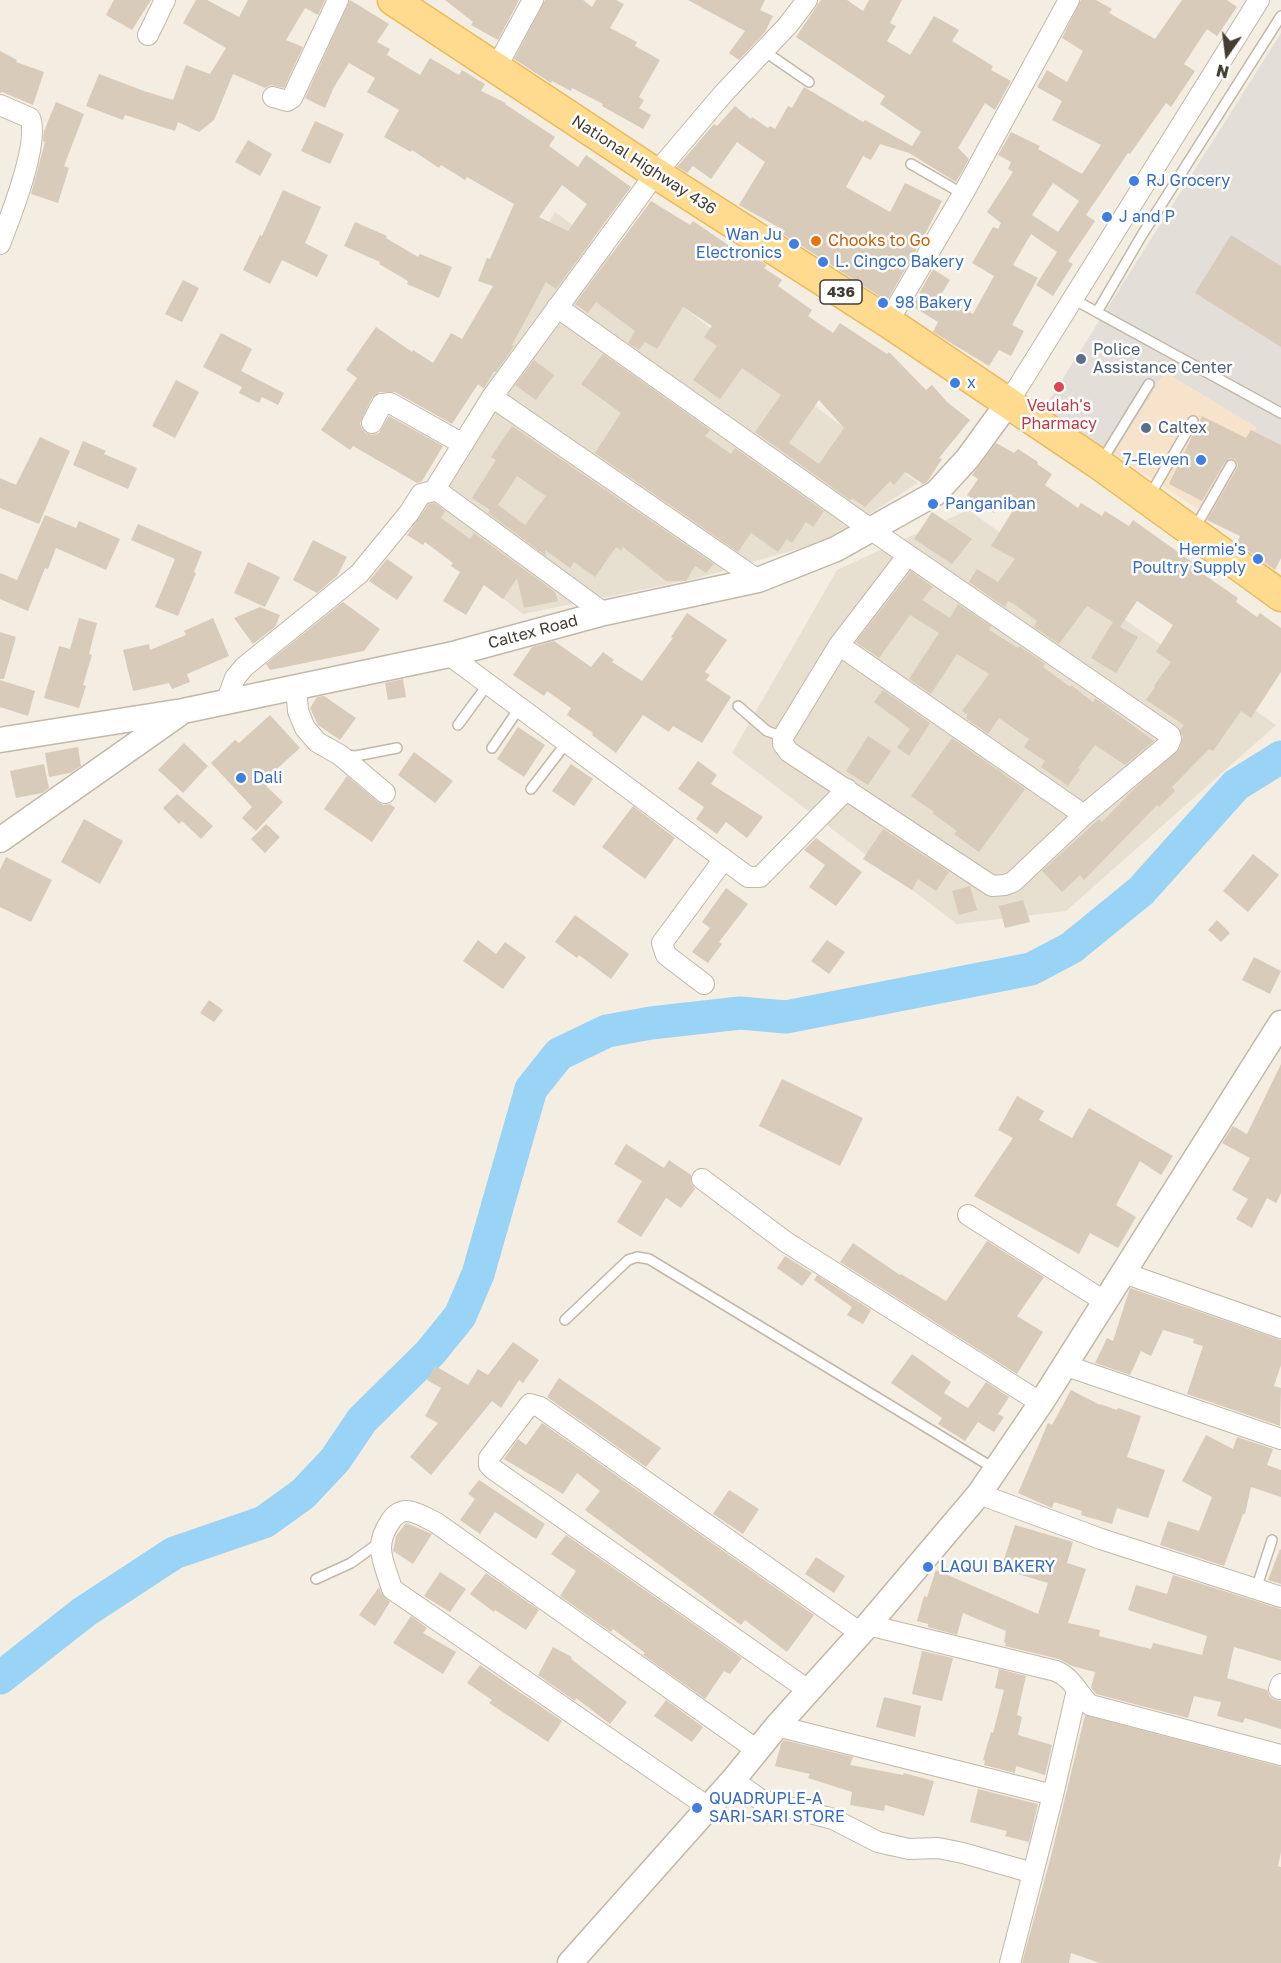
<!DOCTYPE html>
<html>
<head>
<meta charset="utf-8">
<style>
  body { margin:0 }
  #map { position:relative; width:1281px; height:1963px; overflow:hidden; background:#f3ede2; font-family:"Golos Text",sans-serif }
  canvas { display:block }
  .north { position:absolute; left:1197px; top:24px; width:60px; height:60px; -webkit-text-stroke:4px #fff; paint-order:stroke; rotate:194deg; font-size:16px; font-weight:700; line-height:24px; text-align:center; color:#453d32 }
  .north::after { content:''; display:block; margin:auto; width:21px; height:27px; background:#453d32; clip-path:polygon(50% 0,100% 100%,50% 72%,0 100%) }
</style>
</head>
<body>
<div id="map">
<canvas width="1281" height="1963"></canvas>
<div class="north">N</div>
</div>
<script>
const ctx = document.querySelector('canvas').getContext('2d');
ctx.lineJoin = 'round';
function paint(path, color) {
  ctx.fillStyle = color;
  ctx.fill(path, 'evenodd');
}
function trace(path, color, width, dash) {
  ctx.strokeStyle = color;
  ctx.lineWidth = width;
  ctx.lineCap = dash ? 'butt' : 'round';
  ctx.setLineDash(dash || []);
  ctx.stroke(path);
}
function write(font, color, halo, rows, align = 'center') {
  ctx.font = font + ' "Golos Text",sans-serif';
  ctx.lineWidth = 5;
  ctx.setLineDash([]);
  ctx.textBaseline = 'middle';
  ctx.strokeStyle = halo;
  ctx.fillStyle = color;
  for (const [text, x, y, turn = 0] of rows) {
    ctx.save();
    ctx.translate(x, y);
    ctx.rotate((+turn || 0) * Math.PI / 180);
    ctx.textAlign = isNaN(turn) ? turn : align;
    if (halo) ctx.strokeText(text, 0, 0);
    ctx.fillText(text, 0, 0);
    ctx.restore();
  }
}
paint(new Path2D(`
  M555 212 918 483 828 540 694 579 523 614 406 522 483 389 458 370Z
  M968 510 1276 725 1066 911 957 924 732 753 837 570Z`), '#e7dfd0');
paint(new Path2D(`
  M1165 372 1257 428 1250 435 1213 519 1114 454Z`), '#f7e3cb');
paint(new Path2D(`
  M1281 33V452L1250 435 1257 428 1165 372 1114 454 1043 410Z`), '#e4ded8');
trace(new Path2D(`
  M0 1678 84 1612 174 1553 264 1522 303 1494 335 1460 362 1420 430 1353 460 1316 478 1274 531 1089 559 1054 607 1031 651 1023 740 1013 786 1017 1031 969 1071 948 1141 891 1236 785 1281 757`), '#99d3f5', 33);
paint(new Path2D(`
  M114 0H151L132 30 106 15Z
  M196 0H207L239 17 248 0H325L318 15 305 8 286 40 303 47 284 88 271 85 265 88 233 74 214 120 199 132 178 122 175 131 125 115 123 120 86 106 99 74 144 91 173 100 186 65 210 74 226 48 183 23Z
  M350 0 389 24 377 42 390 49 387 55 420 75 430 58 459 75 462 70 485 84 481 91 506 103 505 104 555 137 549 146 578 167 586 155 631 187 556 289 546 282 512 345 514 346 496 372 494 371 484 388 478 384 452 424 395 392H380L372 398 360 423 362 429 366 433 372 435 379 433 389 416 443 446 422 481 417 483 353 446 350 450 321 430 357 378 346 370 376 327 412 352 413 350 433 363 451 333 462 339 493 286 478 281 487 258 490 259 514 204 467 177 465 180 441 165 439 168 412 150 411 152 384 137 399 110 367 92 375 78 349 63 334 87 325 108 305 98ZM562 185 587 204 568 231 539 217Z
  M445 0H519L498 40 471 25 473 22Z
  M545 0H583L592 7 596 0H616L624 4 610 28 637 42 635 46 660 60 639 97 644 100 639 108 651 115 643 129 602 106 603 104 572 88 571 91 552 81 551 83 514 59Z
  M688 0H765L760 10 773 16 765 32 739 60 729 53 745 31Z
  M821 0H847L863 11 869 0H902L890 23 896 26 887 41 910 55 934 16 959 30 952 41 993 66 991 70 1011 81 995 110 985 103 958 148 969 159 956 182 909 153 880 144 871 160 863 156 846 187 890 212 905 183 942 201 922 240 887 301 783 234 785 231 739 205 765 162 737 142 711 179 693 166 687 173 677 167 714 124 717 126 735 106 751 119 752 117 768 128 770 126 775 129 788 106 792 108 804 87 863 122 865 120 912 146 921 132 880 104 885 96 796 37Z
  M1081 0H1096L1112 9 1109 13 1155 39 1182 0H1227L1237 7 1217 36 1207 29 1184 64 1195 71 1171 107 1166 103 1130 154 1128 153 1086 215 1095 221 1068 261 1073 264 1053 296 1036 285 1057 252 1031 234 1013 265 1038 278 1012 325 1024 331 1011 356 999 350 989 366 933 332 938 322 912 306 933 269 950 280 940 296 973 314 994 276 972 263 993 227 998 229 1001 223 987 212 1013 172 1008 169 1011 162 998 155 1011 132 1040 146 1038 149 1082 174 1101 145 1052 120 1062 101 1037 87 1047 70 1067 82 1083 51 1062 38ZM1053 183 1079 201 1058 232 1032 215Z
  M0 51 17 60 16 62 44 72 33 105 2 92 0 93Z
  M56 102 84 114 64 166 69 168 58 203 31 194 45 142 43 141 44 131Z
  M315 121 344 134 330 164 301 151Z
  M248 140 272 154 260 176 235 162Z
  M283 190 321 207 305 243 328 255 317 277 282 260 270 284 243 270 260 235 262 236Z
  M651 201 690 225 693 221 743 255 746 252 767 265 764 268 782 280 778 286 812 310 808 316 833 333 840 323 887 354 889 352 926 390 932 385 947 402 970 420 939 458 942 459 927 482 923 484 905 472 894 485 890 481 865 507 852 498 850 500 755 432 781 395 742 368 720 399 693 380 717 346 704 337 712 326 683 307 657 349 645 342 639 350 628 343 635 331 596 302 588 313 575 304ZM819 400 844 428 819 464 789 443Z
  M355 222 387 236 386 238 418 257 420 254 452 267 439 298 407 284 408 281 379 264 380 262 344 246Z
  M1231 235 1281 266V347L1195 293Z
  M183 280 199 288 182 322 165 314Z
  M221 333 252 349 241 371 284 393 278 405 262 397 259 403 239 393 242 387 203 367Z
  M603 354 710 430 705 436 731 454 735 448 824 511 813 527 806 522 792 543 787 539 778 552 751 533 738 552 595 453 621 413 581 384Z
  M534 360 554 375 536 400 515 385Z
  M176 380 199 392 175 438 152 426Z
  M1202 416 1246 438 1251 430 1281 445V558L1275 570 1237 543 1240 536 1207 520 1237 468 1238 464 1235 459 1230 458 1225 462 1202 501 1169 484Z
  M512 426 714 564 706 573 695 566 686 581H666L623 547 621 551 616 547 595 577 574 562 570 568 545 550 546 556 488 513 490 510 472 498 496 460 491 457ZM517 476 546 496 525 525 498 505Z
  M40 437 70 451 39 524 0 508V478L16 485Z
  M83 441 106 451 104 454 137 468 128 489 73 465Z
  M996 443 1014 453 1018 449 1038 462 1037 464 1052 474 1045 485 1078 508 1081 503 1102 516 1105 511 1129 526 1133 520 1192 562 1190 565 1238 598 1236 602 1257 617 1260 613 1281 628V672L1251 718 1241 711 1213 751 1209 749 1172 787 1175 791 1159 807 1157 805 1084 880 1080 875 1062 892 1042 871 1099 819 1102 822 1135 788 1180 748 1183 737 1180 730 1184 725 1146 700 1155 687 1154 686 1171 662 1156 652 1173 625 1137 601 1120 627 1138 637 1116 673 1091 658 1113 622 1087 606 1059 644 1034 627 1037 621 1014 604 1008 601 1005 607 969 582 977 569 998 582 1015 559 991 546 1012 512 1001 505 994 513 967 495 978 479 972 475Z
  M434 503 445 511 441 518 470 539 474 533 555 592 558 601 524 608 517 578 503 599 484 585 466 615 443 601 460 572 451 566 453 563 425 542 423 545 407 535 429 504Z
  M932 512 972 539 952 564 914 539Z
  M45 515 76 528 79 521 120 539 106 570 56 548 48 569 45 568 28 611 0 599V573L17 580Z
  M138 524 202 552 194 572 196 573 178 616 155 607 175 559 131 540Z
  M313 540 347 557 337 576 317 593 293 580Z
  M387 559 413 577 397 600 369 581Z
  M248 562 280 577 265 607 234 593Z
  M911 571 933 587 922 600 950 618 958 604 991 626 989 630 1018 648 1019 646 1045 664 1043 667 1070 687 1071 685 1093 702 1095 698 1154 741 1125 765 1095 745 1078 768 1080 769 1068 786 1041 767 1045 761 1024 747 1029 739 999 718 988 734 966 718 968 715 962 711 989 674 957 654 931 694 909 679 939 633 910 615 879 658 856 642Z
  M343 602 380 629 364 651 270 670 266 664Z
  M260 607 280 615 275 627 253 644 234 618Z
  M687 613 727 640 705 672 710 675 706 680 731 697 702 743 673 726 669 732 643 715 616 753 592 735 593 733 567 715 571 708 547 691 544 696 513 675 532 647 554 641 591 667 603 652 614 660 612 662 642 681 673 638 671 637Z
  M79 618 97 623 89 654 92 655 83 685 86 686 79 708 44 698 59 646 70 649Z
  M213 618 229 656 187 674 190 682 172 689 169 683 133 691 123 650 149 644 150 650 186 635 184 631Z
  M0 632 16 637 4 679H0Z
  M403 679 406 697 388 700 385 683Z
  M0 680 35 691 28 716 0 707Z
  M883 690 930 723 909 756 897 747 910 729 874 702Z
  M324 696 356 718 340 740 318 725 310 708 317 697Z
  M270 715 300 748 269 776 273 780 266 786 283 802 256 831 242 818 252 807 211 763 235 740 239 743Z
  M518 727 545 745 524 777 497 759Z
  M868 736 891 751 868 785 846 771Z
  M952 738 1025 789 979 852 954 834 957 831 932 813 934 812 911 796Z
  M184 743 208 766 183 793 158 770Z
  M78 747 81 766 70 773 49 777 45 753Z
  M414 752 453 781 435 803 398 775Z
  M698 761 717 775 711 784 763 817 747 838 726 822 717 834 696 819 704 807 678 789Z
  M44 764 49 788 42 793 16 798 10 771Z
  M571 764 593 779 574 806 552 791Z
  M347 776 378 802 383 805 390 804 395 808 372 842 324 809Z
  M177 794 213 826 201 839 182 821 179 824 163 808Z
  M633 806 675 838 645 879 602 847Z
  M84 819 123 841 100 884 61 862Z
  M266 824 280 837 265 853 251 839Z
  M883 829 949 872 936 891 918 879 912 890 863 859Z
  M816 838 862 872 836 906 809 887 825 865 804 850Z
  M1253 854 1279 875 1248 912 1223 891Z
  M6 857 52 880 31 922 0 907V870Z
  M970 886 977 910 959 915 952 891Z
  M726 888 748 904 719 942 722 944 708 963 692 952 710 928 702 922Z
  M1023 900 1030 922 1005 928 999 906Z
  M575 915 629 954 611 979 579 955 577 958 555 942Z
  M1217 920 1230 933 1221 942 1208 930Z
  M478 940 496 954 505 942 526 957 503 989 463 961Z
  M827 940 845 952 829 974 811 961Z
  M1254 957 1281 971 1270 994 1242 980Z
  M209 1000 223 1010 214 1022 200 1013Z
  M1281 1064V1193L1276 1203 1267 1198 1252 1228 1236 1219 1248 1199 1232 1190 1250 1158 1222 1143 1233 1126 1247 1134Z
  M782 1079 863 1118 840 1166 759 1126Z
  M1017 1096 1044 1111 1039 1120 1072 1138 1089 1108 1173 1156 1161 1175 1140 1161 1116 1205 1136 1217 1118 1248 1090 1233 1079 1254 974 1196 1013 1138 998 1130Z
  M626 1144 664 1168 669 1160 691 1175V1183L695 1189 681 1208 666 1198 641 1237 617 1222 642 1181 614 1164Z
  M987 1241 1044 1277 1017 1316 1043 1332 1017 1374 840 1262 853 1243 900 1275 901 1274 946 1301Z
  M785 1256 812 1273 802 1286 777 1268Z
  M817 1275 871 1310 863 1324 847 1315 852 1307 814 1280Z
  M1130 1288 1281 1340V1365L1274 1386 1281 1388 1280 1426 1187 1394 1203 1346 1193 1343 1194 1339 1163 1330 1151 1356 1141 1351 1130 1375 1095 1363 1107 1338 1113 1341Z
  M513 1342 539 1360 523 1383 519 1380 501 1408 492 1401 431 1475 410 1457 438 1423 425 1416 441 1388 427 1380 435 1366 468 1385 478 1369 488 1375Z
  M912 1354 951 1382 944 1393 968 1408 986 1382 1009 1397 998 1414 1004 1417 994 1432 978 1422 965 1441 938 1424 942 1418 891 1383Z
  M559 1378 661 1448 646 1467 547 1397Z
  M1071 1390 1100 1405V1404L1117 1410 1118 1408 1141 1416 1127 1457 1165 1470 1148 1518 1117 1508 1112 1524 1081 1515 1082 1511 1054 1502 1052 1508 1018 1493 1048 1423 1052 1425Z
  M542 1423 814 1615 787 1652 745 1620 741 1625 585 1510 600 1491 577 1473 563 1494 504 1459 518 1439 526 1445Z
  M1206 1435 1233 1449 1237 1437 1273 1449 1267 1465 1281 1470V1497L1251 1487 1245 1514H1243L1224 1566 1160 1545 1168 1521 1199 1531 1212 1497 1182 1481Z
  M479 1480 545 1524 536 1539 495 1512 480 1534 460 1520 475 1499 468 1494Z
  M729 1490 759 1509 743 1534 713 1514Z
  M406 1523 432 1534 413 1564 393 1551 396 1536Z
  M1015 1525 1073 1542 1067 1563 1086 1569 1068 1623 1100 1630 1099 1636 1151 1649 1153 1643 1202 1655 1207 1636 1128 1610 1136 1585 1167 1594 1173 1575 1281 1609V1661L1234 1647 1227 1678 1267 1690 1270 1697 1275 1700 1281 1701V1729L1245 1718 1243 1723 1217 1716 1221 1702 1194 1696 1188 1718 1096 1694 1091 1688 1095 1672 1072 1666 1059 1659 1005 1646 1006 1643 1004 1642 1006 1631 963 1613 957 1635 928 1627V1624L917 1621 924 1596 927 1597 936 1570 1038 1614 1048 1583 1001 1569Z
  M566 1535 742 1658 730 1674 724 1671 705 1699 643 1655 645 1653 613 1629 611 1632 560 1596 576 1571 551 1554Z
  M1280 1549 1281 1550V1584L1268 1580Z
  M816 1557 845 1576 834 1593 805 1574Z
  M440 1572 466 1589 450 1612 424 1596Z
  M486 1573 539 1610 526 1630 495 1610 494 1612 470 1594Z
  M379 1587 381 1593 390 1602 375 1626 359 1615Z
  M411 1616 427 1628 423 1633 456 1652 443 1674 393 1643Z
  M553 1647 572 1657 571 1659 627 1702 610 1724 576 1698 575 1701 538 1675Z
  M922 1651 953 1658 942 1701 912 1694Z
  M480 1665 562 1721 548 1742 489 1703 492 1700 467 1683Z
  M999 1669 1026 1676 1017 1715 1022 1717 1018 1735 1052 1745 1045 1775 1016 1766 1015 1773 984 1765 985 1761 983 1760 991 1732 993 1733 1004 1690 995 1688Z
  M884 1697 921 1706 915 1737 876 1727Z
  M666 1700 703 1727 692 1742 654 1716Z
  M1085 1715 1281 1767V1852L1278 1866 1281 1867V1963H1100L1071 1953 1069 1963H1022L1051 1856Z
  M784 1740 853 1757 850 1765 903 1775 904 1773 934 1781 924 1816 885 1805 884 1811 850 1805 852 1792 808 1778 810 1774 775 1766 781 1744Z
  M978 1789 1038 1804 1029 1842 1005 1836 1007 1831 970 1822Z`), '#d8cbba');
const service = new Path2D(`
  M764 51 809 82
  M911 164 963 194
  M1073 299 1281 413
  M1097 312 1142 235 1281 16
  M1101 462 1149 384
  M1150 495 1193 421
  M1195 528 1231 465
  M738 706 767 731 783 737
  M458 725 488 684
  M492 748 520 707
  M345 755 356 756 397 748
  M531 789 567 742
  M565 1320 628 1260 637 1257 649 1259 995 1469
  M316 1579 351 1563 380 1542
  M1256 1589 1272 1540`);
const minor = new Path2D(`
  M148 35 165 0
  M496 68 533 0
  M273 97 287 101 292 98 338 0
  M0 105 30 118C40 143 10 218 0 244
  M557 307 873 531 1170 735 1171 739 1169 744 1084 815 1013 882 1005 885 992 886 789 752 783 744V737L839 645 908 555
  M888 322 963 194 1069 0
  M492 397 758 580
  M1008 403 1259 0
  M372 423 382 404 390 403 463 444
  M604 613 435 489 492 397 656 173 723 94 788 25 807 0
  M839 645 1084 815
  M449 655 748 877H760L847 789
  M296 687 298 711 305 728 317 742 340 755 385 793
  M226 702 235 678 244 667 359 574 409 513 421 494 437 490
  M704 984 666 955 662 943 724 859
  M702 1179 786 1242 1041 1403
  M968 1215 1104 1301
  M1124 1273 1281 1328
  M1064 1365 1281 1439
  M979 1494 1101 1539 1281 1597
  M868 1625 1056 1671C1073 1678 1078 1694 1090 1705L1281 1755
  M1279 1689 1281 1684
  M808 1690 493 1469 489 1465V1458L530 1404 540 1407 859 1632
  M777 1726 1053 1795
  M733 1780 761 1800 833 1819 878 1842 909 1849 938 1848 963 1853 1033 1873
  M708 1807 392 1589C384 1562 373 1547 390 1522 403 1502 417 1514 435 1522L757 1750
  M1010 1963 1053 1795 1077 1690`);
const tertiary = new Path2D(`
  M0 740 183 711 449 655 604 613 758 580 836 549 936 493 968 458 1008 403
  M0 840 179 714
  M570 1963 733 1780 777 1726 868 1625 979 1494 1041 1403 1281 1023`);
const primary = new Path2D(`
  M393 0 649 169 888 322 1099 464 1281 596`);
trace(service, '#c2b8a7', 12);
trace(minor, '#c2b8a7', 22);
trace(tertiary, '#c2b8a7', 27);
trace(primary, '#ecba57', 33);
trace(service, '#fff', 9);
trace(minor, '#fff', 20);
trace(tertiary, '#fff', 24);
trace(primary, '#ffdb8f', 30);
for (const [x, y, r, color] of [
  [1134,181,6,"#3f7fe0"],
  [1107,217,6,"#3f7fe0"],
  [816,241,6,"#e8710a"],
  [794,244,6,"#3f7fe0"],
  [823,262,6,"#3f7fe0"],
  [883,303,6,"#3f7fe0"],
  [1081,359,6,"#5c6f8a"],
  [955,383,6,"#3f7fe0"],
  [1059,387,6,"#e0444e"],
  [1146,428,6,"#5c6f8a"],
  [1201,460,6,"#3f7fe0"],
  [933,504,6,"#3f7fe0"],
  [1258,559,6,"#3f7fe0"],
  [241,778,6,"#3f7fe0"],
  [928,1567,6,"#3f7fe0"],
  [697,1808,6,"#3f7fe0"]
]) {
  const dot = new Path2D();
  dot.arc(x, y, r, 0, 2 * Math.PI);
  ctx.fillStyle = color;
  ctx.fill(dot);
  trace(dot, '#fff', 2);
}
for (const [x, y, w] of [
  [841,292,42]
]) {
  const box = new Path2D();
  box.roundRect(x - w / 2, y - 12, w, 24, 4.5);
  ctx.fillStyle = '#fff';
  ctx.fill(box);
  trace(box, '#453d32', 1.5);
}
write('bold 15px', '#453d32', null, [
  ["436",841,292]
]);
write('16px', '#453d32', '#fff', [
  ["National Highway 436",644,165,33],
  ["Caltex Road",533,632,-15]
]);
write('16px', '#366cbe', '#fff', [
  ["RJ Grocery",1146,181],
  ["J and P",1119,217],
  ["Wan Ju",782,235,"right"],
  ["Electronics",782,253,"right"],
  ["L. Cingco Bakery",835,262],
  ["98 Bakery",895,303],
  ["x",967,383],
  ["7-Eleven",1189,460,"right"],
  ["Panganiban",945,504],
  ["Hermie's",1246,550,"right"],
  ["Poultry Supply",1246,568,"right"],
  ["Dali",253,778],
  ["LAQUI BAKERY",940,1567],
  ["QUADRUPLE-A",709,1799],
  ["SARI-SARI STORE",709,1817]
], 'left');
write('16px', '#c56008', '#fff', [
  ["Chooks to Go",828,241]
], 'left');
write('16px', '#4e5e75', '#fff', [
  ["Police",1093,350],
  ["Assistance Center",1093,368],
  ["Caltex",1158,428]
], 'left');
write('16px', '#be3a42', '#fff', [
  ["Veulah's",1059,406],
  ["Pharmacy",1059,424]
]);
</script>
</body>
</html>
